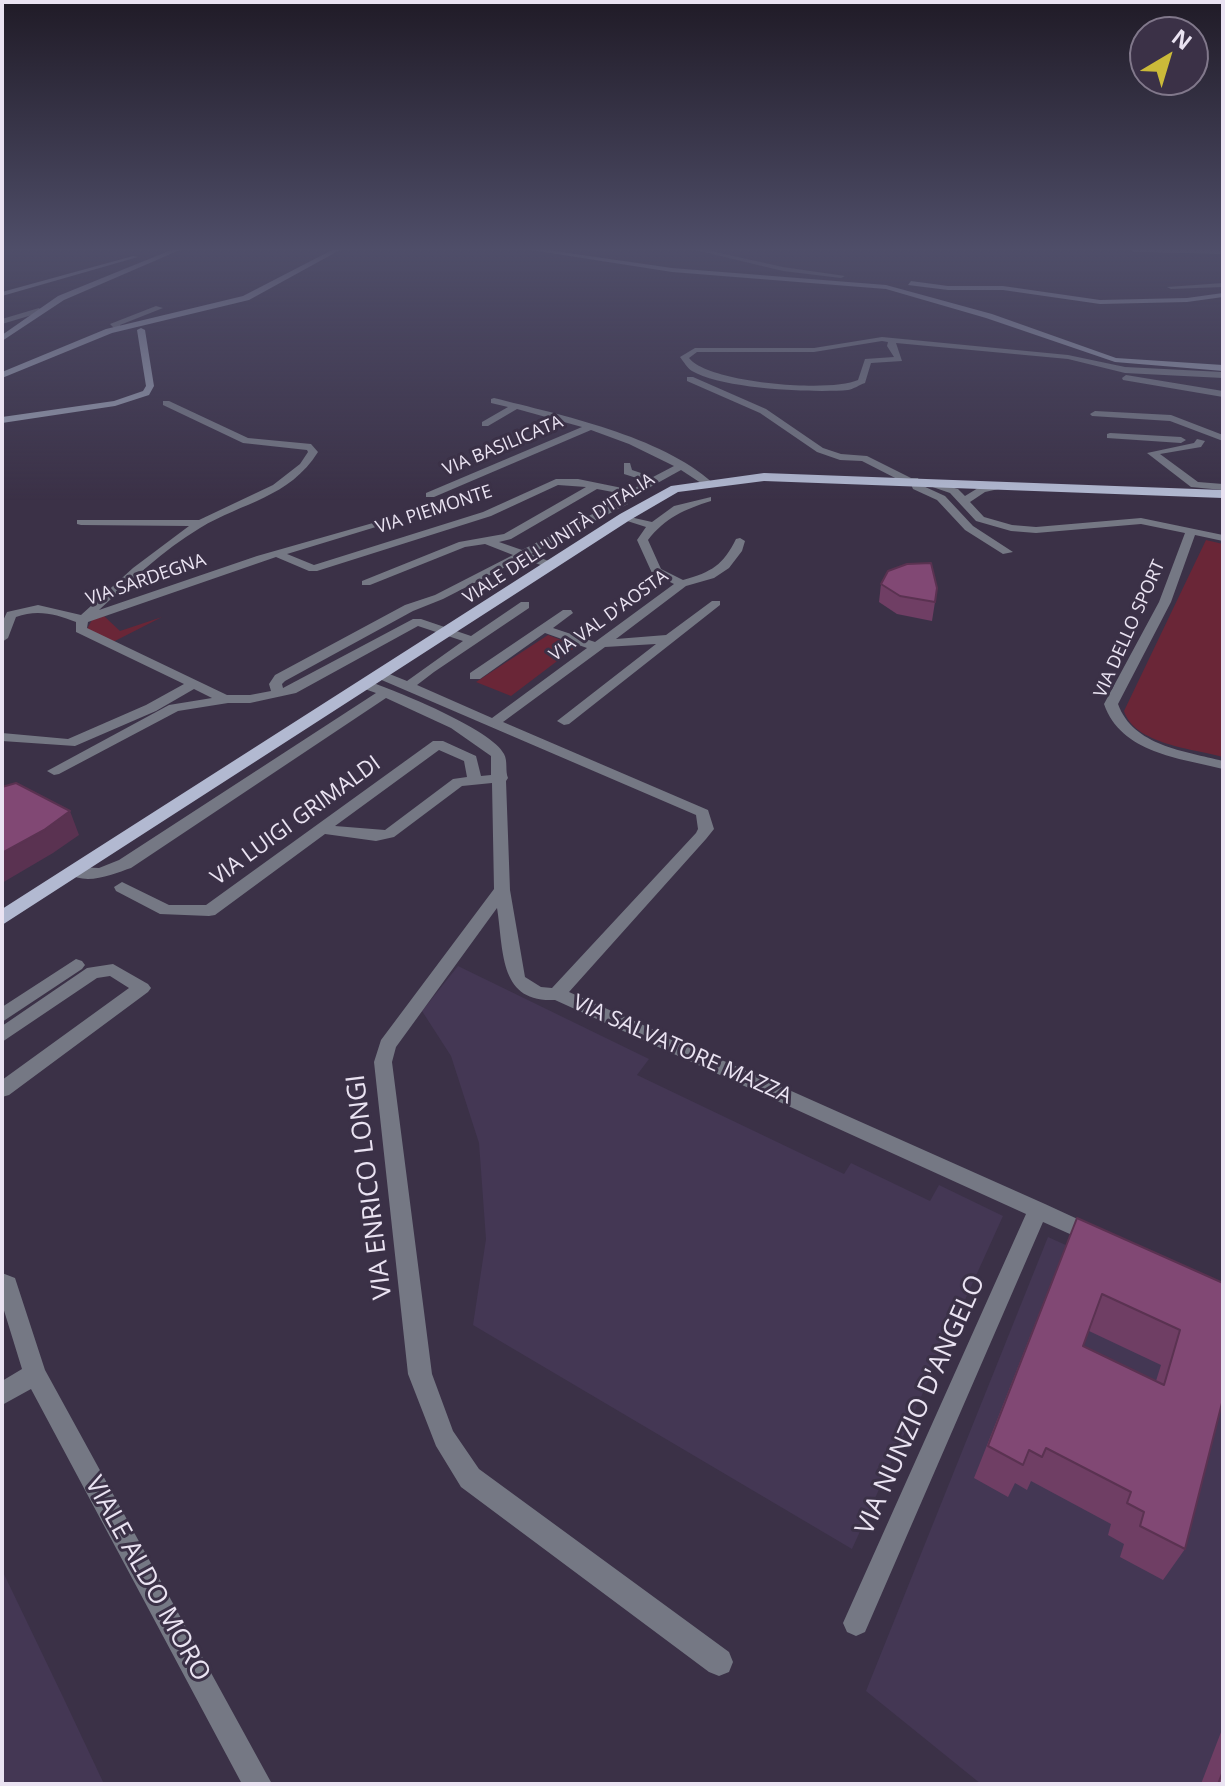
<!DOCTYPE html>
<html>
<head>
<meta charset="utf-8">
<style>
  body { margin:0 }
  #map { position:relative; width:1225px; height:1786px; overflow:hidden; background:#3b3147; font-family:"Open Sans",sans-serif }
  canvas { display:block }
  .frame { position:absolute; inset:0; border:4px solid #eae3f2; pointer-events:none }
  .north { position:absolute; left:1129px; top:16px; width:80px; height:80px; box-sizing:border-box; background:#3b3147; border:2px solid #81788b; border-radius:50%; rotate:38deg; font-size:22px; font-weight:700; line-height:32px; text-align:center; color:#eae3f2 }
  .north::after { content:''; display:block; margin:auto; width:28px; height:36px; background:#cbba39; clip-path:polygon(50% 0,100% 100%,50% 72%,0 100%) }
</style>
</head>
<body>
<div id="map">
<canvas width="1225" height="1786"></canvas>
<div class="frame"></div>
<div class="north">N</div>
</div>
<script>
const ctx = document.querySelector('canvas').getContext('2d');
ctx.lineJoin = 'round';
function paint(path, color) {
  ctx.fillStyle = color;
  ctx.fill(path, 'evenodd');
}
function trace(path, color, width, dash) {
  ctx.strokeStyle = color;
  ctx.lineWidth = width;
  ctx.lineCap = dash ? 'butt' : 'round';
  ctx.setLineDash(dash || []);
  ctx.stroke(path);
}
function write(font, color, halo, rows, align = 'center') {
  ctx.font = font + ' "Open Sans",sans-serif';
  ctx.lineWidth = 6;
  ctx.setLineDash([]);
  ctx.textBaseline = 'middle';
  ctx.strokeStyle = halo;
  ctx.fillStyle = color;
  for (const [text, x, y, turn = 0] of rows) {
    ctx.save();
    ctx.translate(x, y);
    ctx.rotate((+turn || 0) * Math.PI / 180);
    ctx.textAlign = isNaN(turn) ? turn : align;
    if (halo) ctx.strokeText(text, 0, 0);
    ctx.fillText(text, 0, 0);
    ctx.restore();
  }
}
paint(new Path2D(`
  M458 966 649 1059 637 1075 844 1174 851 1163 930 1201 939 1185 1003 1216 852 1549 473 1325 486 1239 479 1143 451 1056 422 1011Z
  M1048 1237 1223 1316V1784H981L866 1691Z
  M2 1570 63 1697 104 1784H2Z`), '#443754');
paint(new Path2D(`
  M1206 540 1223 544V757C1194 749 1134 744 1124 711Z
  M104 616 120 631 162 617 111 643 87 629 92 620Z
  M548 635 577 646 511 696 476 682Z`), '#6a2637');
paint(new Path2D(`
  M695 250H707L783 267 845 276 841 278 783 271Z
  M1223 283V287L1171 289 1167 287Z
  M156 306 163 308 120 325 122 330H116L110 324Z
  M39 308 42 312 2 324V319Z
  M882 337 1068 355 1125 367 1223 372V378L1125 373 1068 359 896 343 902 361 871 363 865 383C859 385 854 389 848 390 813 393 722 389 692 371 687 368 684 362 680 357L695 348H814ZM882 341 888 342 887 346 894 357 865 359 858 380C830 393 708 383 689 358L697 352H814Z
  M1126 375 1223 391V397L1123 380 1122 378Z
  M687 377H693L766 409 823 448 841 454 867 456 911 478H918L921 485 945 496 973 526 1013 552 1003 554 965 530 937 500 913 489 910 482H903L862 461 840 460 817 452 760 413 687 381Z
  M494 398C561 415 661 436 713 483L704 485 681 470 634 496 597 489 511 539 499 542 522 550 620 500H628V504L531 554 556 564V568H548L523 558 443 599 413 611 285 681 282 684 283 688 413 619H421L471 636 521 602H529V608L434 672 417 685 492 718 587 648 545 633 480 679H470V673L563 610H571L573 613 553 628 595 642 674 584 652 573 637 540 646 527 621 519V515L652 522 674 506 711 497V501C685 509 665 518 648 540L661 569 683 580C712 572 723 565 736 539L740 538 745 541 742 551 729 568 714 578 686 586 616 639 666 635 712 601H720V605L569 724 564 725 557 721 656 644 605 647 503 722 708 810 714 829 706 839 569 992 1045 1204 1097 1228 1100 1234 1097 1240 1090 1243 1043 1222 865 1632 856 1636 847 1632 843 1623 847 1614 1026 1214 555 1000C498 1003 504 950 497 908L396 1047 392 1062 432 1374 453 1431 479 1469 729 1652 733 1662 729 1672 719 1676 709 1672 461 1487 436 1446 408 1374 374 1062 381 1040 494 889 492 783 462 786 394 837 376 841 325 834 215 915 209 916 160 914 116 891 114 887 122 882 169 905H206L433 741H443L476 756 481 776 491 775V756L451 728 386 698 131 868C113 874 84 887 68 872L76 867 99 868 119 860 376 693 362 688V682L367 681C393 689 493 730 504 754 508 761 505 771 508 778L506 781 510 890 525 977 541 987 552 988 696 833 698 829 696 815 377 678 376 675 382 671 407 681 463 641 418 626 296 693 250 703H228L178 711 59 774 54 775 47 771 169 705 212 698 194 689 156 711 75 746 2 741V733L68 739 146 705 184 684 76 632V622C56 614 37 609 16 617L8 638 2 642V623L7 612 38 605 81 615 133 568 189 526 81 525 77 524V520H199L273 485 300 464 308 452 307 450 243 443 163 405V401H169L248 438 311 444 318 452C289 498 243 502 200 528 163 550 131 581 99 610L257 556 380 521 389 523 287 554 314 565 483 512 556 479H578L632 490 646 481 624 474V463H630L632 470 653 477 674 466 629 444 591 430 434 497H426V493L582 427 517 409 488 426H482V422L508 407 491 403V399ZM558 485 586 487 504 534 459 542 362 581V585H370L465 547 485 544 513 555 435 595 405 605 275 675 269 684 271 691 250 695H227L87 628 88 622 276 557 309 571H317L491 516ZM439 750 464 761 467 777 453 779 385 830 335 826Z
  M1095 411 1171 415 1223 435V441L1170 421 1092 416 1090 414Z
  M1110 433 1181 437 1186 440 1181 443 1107 438V434Z
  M1197 439 1205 441 1201 447 1160 454 1198 482 1223 484V490L1191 487 1147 453 1194 443Z
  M924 480 958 489 965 496 978 488 1003 484V488L985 492 970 502 984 517 1012 525 1036 527 1141 518 1223 535V541L1195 535 1171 602 1118 704C1133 746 1185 751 1223 761V769C1179 758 1121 753 1104 704L1159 602 1185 533 1141 524 1036 533 1011 531 976 521 950 493 924 484Z
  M76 959 82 961 85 965 82 969 2 1022V1007Z
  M113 964 148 984 151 988 148 992 9 1095 2 1097V1080L129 988 110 976 97 978 2 1042V1026L87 968Z
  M2 1273 15 1278 45 1370 272 1784H242L31 1389 2 1405V1381L22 1369 2 1304Z`), '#757884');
paint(new Path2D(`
  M171 250H180L64 300 2 341V335L58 296Z
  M332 250H340L249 300 112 333 2 378V372L106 329 243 296Z
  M531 250H548L672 268 886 285 992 314 1116 358 1223 365V371L1115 362 986 318 886 289 672 272Z
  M1131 250H1223V254L1134 252Z
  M133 256 138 257 2 296V292Z
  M911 281 948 286H1003L1100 300 1187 298 1223 293V297L1187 302 1100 304 1003 290H948L908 285Z
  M141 328 145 330 154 386 149 395 115 406 2 423V417L114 401 143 391 146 386 137 330Z`), '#979daf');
paint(new Path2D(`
  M764 473 1223 490V498L764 481 678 492 630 520 2 925V909L620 514 671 486Z`), '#b2b9d1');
paint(new Path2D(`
  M881 584 935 602 932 621 897 614 879 602Z
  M1077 1218 1223 1283 1185 1549 1163 1580 1120 1557 1124 1544 1108 1535 1111 1524 1031 1481 1027 1490 1015 1483 1008 1497 974 1478ZM1089 1331 1161 1365 1156 1381 1083 1346Z
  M1223 1727V1784H1201Z`), '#6f3e64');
paint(new Path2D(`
  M70 811 79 835 53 853 2 883V853Z`), '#5a3251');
const building = new Path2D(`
  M931 563 937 588 935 602 900 596 881 584 888 571 907 564Z
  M16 783 70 811 44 830 2 853V787Z
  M1077 1218 1223 1283V1399L1185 1549 1140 1526 1144 1512 1127 1503 1131 1492 1046 1448 1042 1457 1029 1450 1023 1465 988 1446ZM1102 1294 1180 1330 1164 1385 1083 1346Z
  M1223 1771V1784H1218Z`);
paint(building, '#814874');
trace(building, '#5a3251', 2);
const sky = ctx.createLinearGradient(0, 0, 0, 500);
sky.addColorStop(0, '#201b27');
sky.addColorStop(0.5, '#4f4e69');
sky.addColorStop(1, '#4f4e6900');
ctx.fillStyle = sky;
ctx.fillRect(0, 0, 1225, 500);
write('18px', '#eae3f2', '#3b3147', [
  ["VIA BASILICATA",503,446,-23],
  ["VIA PIEMONTE",434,510,-18],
  ["VIALE DELL'UNITÀ D'ITALIA",559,539,-33],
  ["VIA SARDEGNA",146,580,-19],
  ["VIA VAL D'AOSTA",609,616,-36],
  ["VIA DELLO SPORT",1130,629,-66]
]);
write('22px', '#eae3f2', '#3b3147', [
  ["VIA LUIGI GRIMALDI",296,821,-36],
  ["VIA SALVATORE MAZZA",682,1050,24]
]);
write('26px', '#eae3f2', '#3b3147', [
  ["VIA ENRICO LONGI",370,1187,-97],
  ["VIA NUNZIO D'ANGELO",921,1405,-66],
  ["VIALE ALDO MORO",147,1579,61]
]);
</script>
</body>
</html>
